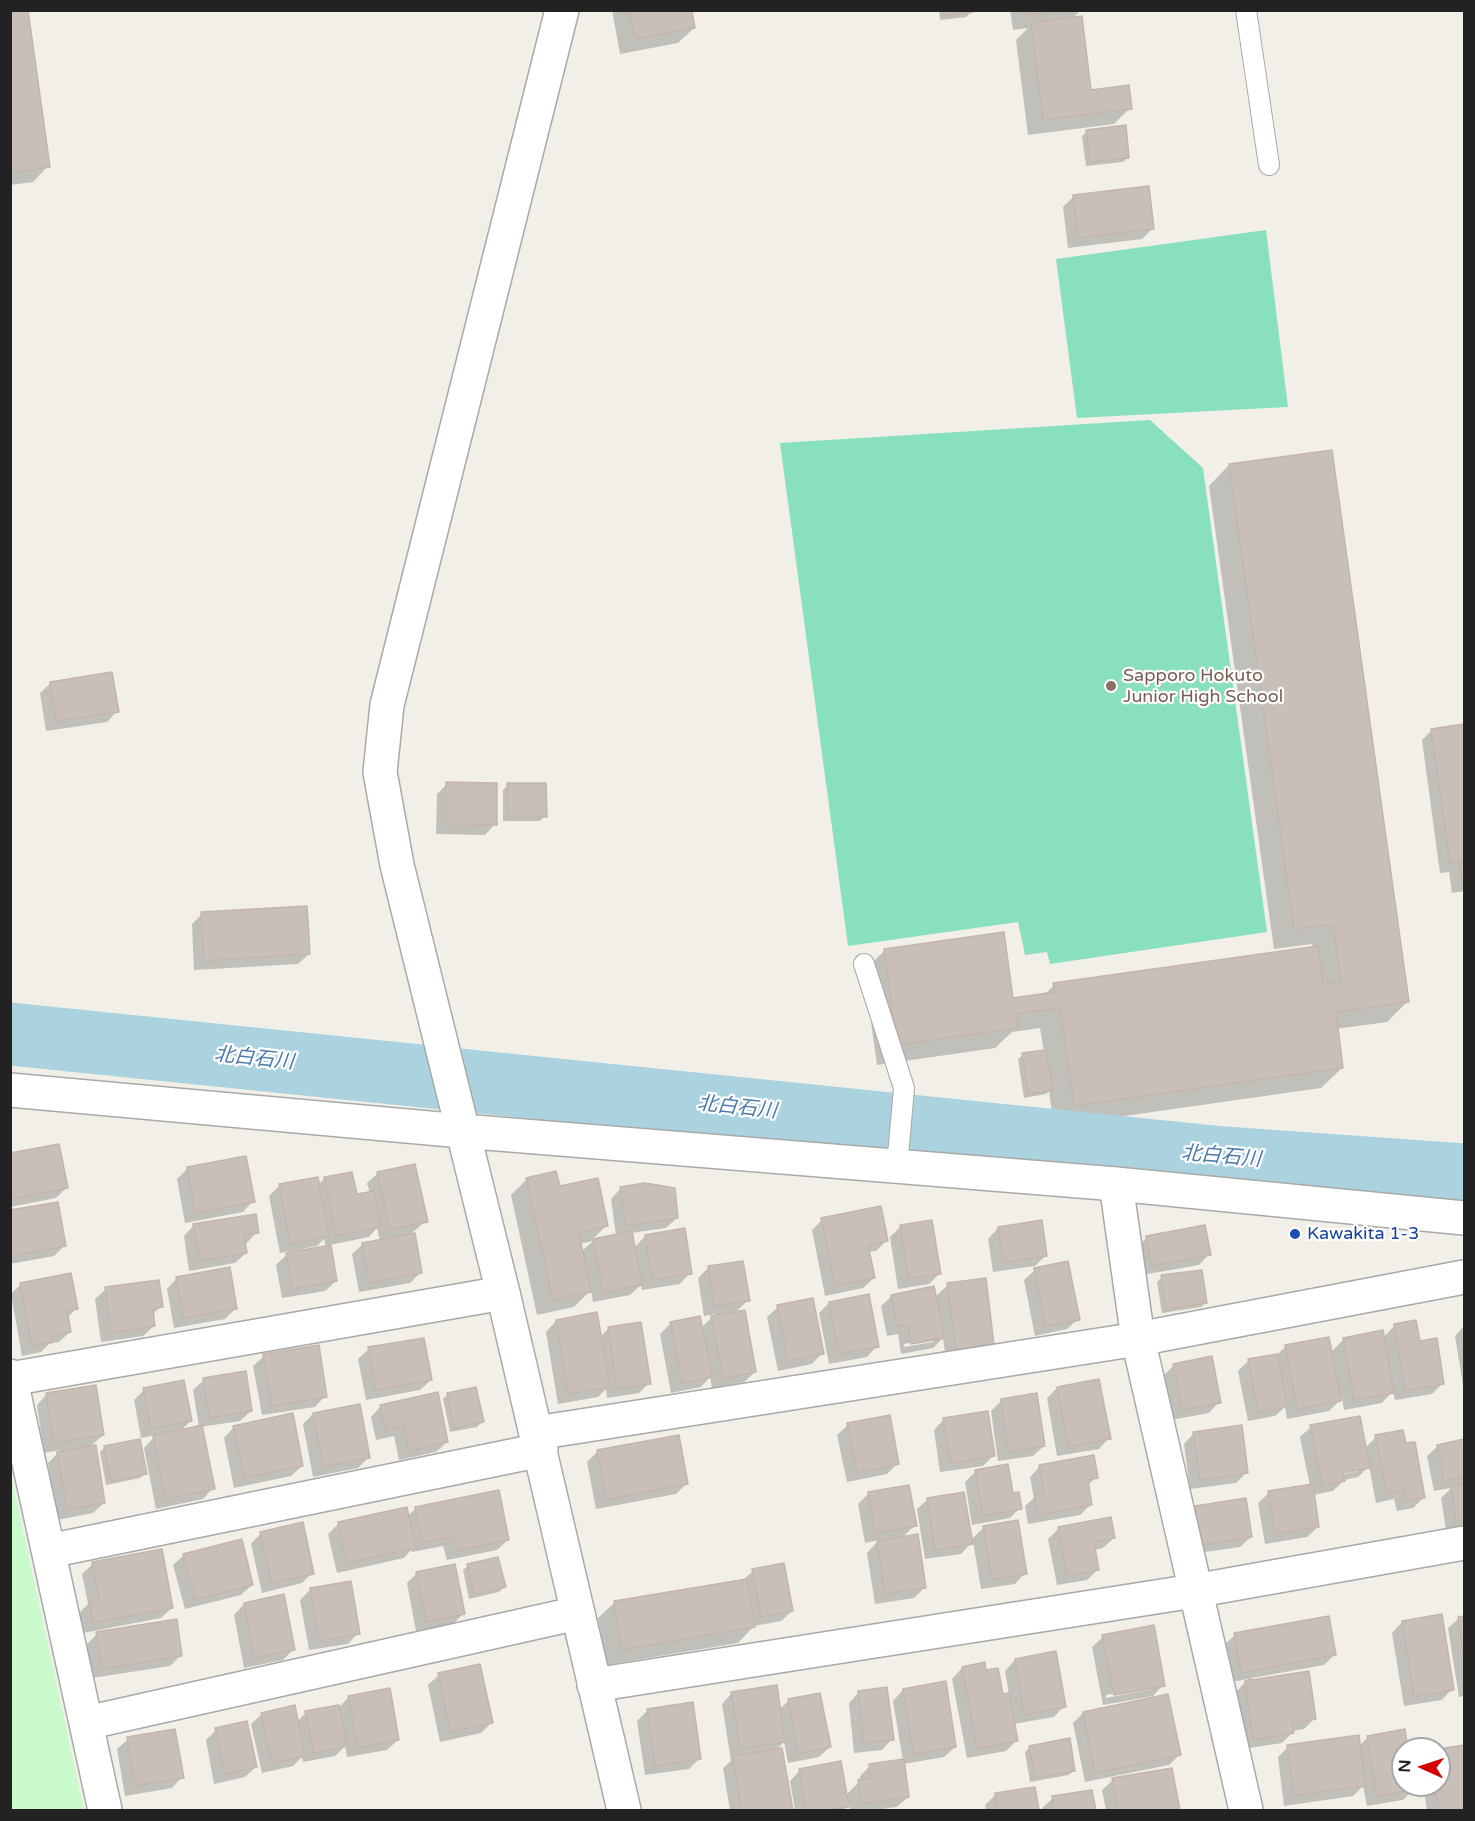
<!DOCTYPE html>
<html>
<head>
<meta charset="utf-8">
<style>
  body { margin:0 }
  #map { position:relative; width:1475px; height:1821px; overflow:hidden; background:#f2efe9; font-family:"Varela Round",sans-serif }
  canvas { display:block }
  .frame { position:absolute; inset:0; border:12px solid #222; pointer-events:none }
  .north { position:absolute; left:1391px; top:1737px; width:60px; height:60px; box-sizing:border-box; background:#fff; border:2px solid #a7a7a7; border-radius:50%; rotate:273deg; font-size:16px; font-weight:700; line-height:24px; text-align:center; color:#222 }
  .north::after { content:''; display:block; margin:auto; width:21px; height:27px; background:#d40000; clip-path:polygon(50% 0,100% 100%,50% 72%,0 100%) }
</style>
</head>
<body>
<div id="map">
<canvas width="1475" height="1821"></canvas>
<div class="frame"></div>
<div class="north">N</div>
</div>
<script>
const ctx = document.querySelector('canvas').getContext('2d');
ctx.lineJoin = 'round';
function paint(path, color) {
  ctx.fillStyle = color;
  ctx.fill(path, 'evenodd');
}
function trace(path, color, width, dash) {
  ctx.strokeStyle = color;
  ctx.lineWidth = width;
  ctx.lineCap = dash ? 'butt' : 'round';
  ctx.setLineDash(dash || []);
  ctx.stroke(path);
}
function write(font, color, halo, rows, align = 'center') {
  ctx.font = font + ' "Varela Round","Noto Sans JP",sans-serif';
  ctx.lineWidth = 4.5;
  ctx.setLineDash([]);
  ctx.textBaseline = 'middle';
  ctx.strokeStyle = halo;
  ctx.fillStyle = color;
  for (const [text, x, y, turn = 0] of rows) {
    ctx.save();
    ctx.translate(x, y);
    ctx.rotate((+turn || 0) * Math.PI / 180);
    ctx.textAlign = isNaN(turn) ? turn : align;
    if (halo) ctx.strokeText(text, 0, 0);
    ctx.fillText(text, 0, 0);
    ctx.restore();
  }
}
paint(new Path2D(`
  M10 1476H11L84 1810H11Z`), '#c8facc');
paint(new Path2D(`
  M1266 230 1288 407 1077 418 1056 259Z
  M1150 420 1203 468 1267 932 1050 964 1047 952 1025 955 1018 922 848 946 780 443Z`), '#88e0be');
paint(new Path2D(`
  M10 10 48 166 33 182 10 185Z
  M612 10H691L694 28 678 43 620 54Z
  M939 10H971V12L966 17 940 20Z
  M1010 10H1081L1072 19 1090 92 1130 108 1114 124 1028 135 1016 40 1028 28 1013 30Z
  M1087 131 1128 157 1123 162 1086 166 1082 136Z
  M1074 196 1153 228 1142 239 1068 248 1063 207Z
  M1229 465 1408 1001 1387 1022 1336 1029 1342 1068 1321 1088 1054 1126 1049 1091 1046 1094 1024 1098 1018 1059 1023 1055 1044 1052 1040 1028 1012 1032 995 1048 877 1065 864 971 884 951 1012 1000 1044 995 1054 985 1313 948 1312 944 1274 949 1209 486Z
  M51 683 117 711 107 722 46 731 40 693Z
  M1464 726V891L1452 893 1449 872 1440 873 1422 740 1432 730Z
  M447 784 495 824 485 835 436 834 437 794Z
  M508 785 545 816 540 821H503V790Z
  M202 914 309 954 298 964 194 970 192 924Z
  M10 1155 66 1188 56 1198 10 1207Z
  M188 1168 253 1201 243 1212 185 1223 177 1179Z
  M378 1173 426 1221 413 1232 420 1273 410 1283 359 1292 352 1254 363 1244 380 1241 377 1228 369 1237 330 1245 336 1281 325 1291 282 1298 276 1265 290 1251 280 1253 269 1196 279 1186 317 1178 318 1185 324 1179 356 1196 370 1193 367 1183ZM324 1239 326 1248 302 1252V1249L317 1246Z
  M527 1179 559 1188 606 1226 592 1240 616 1236 611 1199 621 1188 677 1218 666 1228 631 1233 634 1248 645 1236 690 1273 680 1284 642 1290 641 1285 630 1295 593 1302 591 1290 574 1307 537 1315 511 1195ZM593 1241 581 1252 579 1244Z
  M10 1212 64 1246 54 1256 10 1264Z
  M822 1220 887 1240 876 1251 868 1252 874 1278 863 1288 825 1296 812 1230Z
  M194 1225 257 1232 247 1243H244L246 1253 235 1263 189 1271 184 1236Z
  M901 1226 939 1274 929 1284 898 1289 890 1237Z
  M998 1228 1046 1255 1035 1266 993 1272 988 1239Z
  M1147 1237 1209 1254 1199 1265 1142 1275 1136 1248Z
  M708 1268 748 1300 735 1313 755 1372 744 1382 712 1388 710 1377 701 1387 671 1393 660 1334 671 1323 701 1328 715 1314 704 1316 698 1278Z
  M1035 1270 1078 1319 1067 1329 1035 1336 1024 1280Z
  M1162 1277 1206 1302 1201 1307 1162 1313 1157 1282Z
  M177 1278 236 1308 225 1319 174 1328 167 1289Z
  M21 1284 76 1309 67 1318 70 1332 59 1342 49 1344 41 1352 22 1356 11 1294Z
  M948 1285 993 1344 946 1360 943 1338 933 1348 901 1354 898 1334 887 1336 881 1306 892 1296 935 1297ZM933 1339V1342L904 1347V1344Z
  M106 1289 161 1306 152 1315 154 1326 143 1336 101 1342 95 1299Z
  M829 1303 877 1346 867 1357 829 1364 819 1313Z
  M778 1307 822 1353 812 1364 778 1371 767 1317Z
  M556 1321 600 1337 609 1328 649 1383 639 1393 607 1398 606 1389 598 1397 558 1404 546 1332Z
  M1395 1325 1419 1343 1442 1384 1432 1394 1395 1400 1393 1391 1382 1403 1344 1410 1342 1398 1329 1411 1287 1419 1285 1407 1275 1416 1248 1421 1238 1371 1249 1360 1277 1355 1286 1346 1331 1352 1344 1339 1383 1338Z
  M1464 1326V1385H1463L1455 1336Z
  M369 1349 431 1380 420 1390 366 1400 358 1359Z
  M264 1356 325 1396 315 1407 262 1415 253 1366Z
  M1174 1365 1219 1402 1209 1413 1171 1420 1163 1376Z
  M204 1380 251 1411 240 1421 200 1427 213 1488 203 1499 156 1509 144 1448 156 1435 141 1438 134 1400 144 1390 191 1420 180 1432 199 1427 193 1390Z
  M1057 1388 1109 1438 1099 1449 1057 1456 1047 1398Z
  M47 1394 103 1435 90 1447 104 1503 93 1513 57 1520 48 1463 61 1450 44 1453 37 1405Z
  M448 1394 482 1422 477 1427 450 1432 443 1399Z
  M1002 1400 1044 1446 1033 1456 998 1461 991 1411Z
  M381 1406 447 1442 436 1452 399 1460 394 1436 376 1440 371 1417Z
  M313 1414 369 1457 358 1468 313 1477 303 1424Z
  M944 1419 994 1455 983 1466 940 1472 934 1430Z
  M848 1425 897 1464 887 1474 847 1482 837 1435Z
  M234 1427 302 1466 291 1476 234 1488 224 1438Z
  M1311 1427 1365 1448 1376 1437 1424 1497 1413 1508 1397 1511 1394 1499 1376 1503 1369 1466 1358 1477 1344 1480 1333 1491 1313 1495 1318 1527 1307 1537 1265 1544 1258 1503 1269 1493 1310 1486 1300 1437ZM1359 1468V1471L1336 1476V1473Z
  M1194 1433 1247 1472 1236 1483 1190 1489 1184 1444Z
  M1464 1441V1528L1446 1531 1441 1498 1451 1488 1434 1491 1427 1456 1438 1446Z
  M104 1448 145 1473 140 1478 106 1485 100 1452Z
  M597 1452 686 1484 676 1494 596 1509 587 1462Z
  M1040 1466 1096 1477 1087 1486 1090 1505 1080 1515 1028 1524 1025 1506 1034 1498 1030 1477Z
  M976 1471 1012 1495 1020 1508 1010 1518 972 1525 965 1482Z
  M908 1487 915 1525 902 1538 925 1587 914 1598 875 1604 867 1553 879 1540 865 1543 858 1504 868 1494Z
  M928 1499 971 1540 983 1528 1016 1522 1025 1573 1015 1584 981 1589 973 1541 961 1554 925 1559 917 1509Z
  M1196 1507 1251 1537 1240 1547 1191 1554 1186 1517Z
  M416 1508 508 1540 497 1550 447 1560 443 1546 412 1552 411 1550 404 1558 337 1573 328 1534 339 1523 407 1517Z
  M1059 1528 1114 1538 1103 1548 1094 1550 1098 1569 1087 1580 1057 1585 1048 1539Z
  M261 1533 312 1573 302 1583 262 1593 251 1544Z
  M184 1555 252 1585 241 1595 185 1609 173 1565Z
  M93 1564 172 1608 161 1618 83 1633 79 1613 88 1604 82 1574Z
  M468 1566 504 1587 499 1592 469 1599 463 1570Z
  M753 1571 792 1611 781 1621 754 1626 738 1643 606 1665 598 1618 614 1603 742 1581Z
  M417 1573 463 1614 453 1624 416 1631 407 1583Z
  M311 1589 358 1633 348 1644 309 1650 300 1600Z
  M244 1604 293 1650 283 1660 244 1668 234 1615Z
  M1464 1617V1696L1459 1697 1448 1628 1459 1618Z
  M1402 1622 1452 1689 1442 1700 1404 1706 1392 1633Z
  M97 1634 181 1655 170 1666 92 1678 87 1644Z
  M1235 1635 1335 1654 1324 1665 1252 1678 1253 1681 1315 1718 1304 1729 1292 1731V1733L1282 1743 1243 1749 1235 1693 1248 1679 1231 1682 1224 1645Z
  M1103 1637 1163 1685 1153 1696 1103 1705 1092 1647ZM1153 1686V1689L1106 1698V1695Z
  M1015 1660 1064 1706 1054 1717 1013 1724 1016 1741 1006 1751 967 1758 952 1679 962 1668 985 1672 1002 1696 1009 1694 1005 1671Z
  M439 1675 492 1722 481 1733 440 1742 428 1685Z
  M903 1690 955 1747 944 1757 903 1764 908 1797 897 1807 874 1810H850V1804L843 1810H836H838V1807L818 1810H795L790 1781 800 1770 846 1795 860 1781V1776L870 1766 903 1761 893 1701Z
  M859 1692 892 1739 882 1750 854 1753 849 1703Z
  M732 1693 779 1710 788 1701 830 1747 819 1757 788 1763 784 1742 775 1751 781 1750 791 1810H730L723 1768 731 1761 722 1704Z
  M349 1697 398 1740 387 1750 347 1757 345 1746 335 1756 303 1762 302 1757 293 1766 262 1773 251 1724 262 1714 297 1722 306 1712 338 1708Z
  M647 1711 700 1758 689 1769 645 1775 637 1721Z
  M1083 1713 1179 1755 1169 1765 1085 1782 1073 1723Z
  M216 1730 256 1767 245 1777 214 1784 206 1740Z
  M1368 1737 1407 1749H1403V1785H1412L1413 1790 1403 1800 1367 1806 1363 1786 1353 1796 1284 1806 1278 1757 1288 1747 1359 1746Z
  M128 1739 182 1777 172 1788 125 1796 117 1749Z
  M1464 1746V1810H1427L1423 1785H1439V1751Z
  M1030 1747 1074 1770 1069 1775 1030 1782 1025 1752Z
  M1171 1769 1178 1810H1106L1102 1790 1113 1780Z
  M1034 1788 1037 1810H986L985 1805 996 1794Z
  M1091 1792 1094 1810H1043L1042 1808 1053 1798Z`), '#0003');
trace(new Path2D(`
  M10 1034 1224 1158 1464 1175`), '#aad3df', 63);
const building = new Path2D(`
  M10 10H28L50 167 10 173Z
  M630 10H692L695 28 635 39Z
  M944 10H973V12L944 16Z
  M1028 10H1063L1028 15Z
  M1082 16 1091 90 1129 85 1132 109 1043 120 1031 23Z
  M1126 125 1129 158 1090 162 1086 130Z
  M1149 186 1154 229 1078 238 1073 195Z
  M1332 450 1409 1002 1336 1012 1343 1068 1074 1106 1060 1008 1015 1014 1018 1028 897 1045 884 949 1004 932 1013 998 1055 992 1053 983 1318 946 1323 984 1341 982 1333 924 1294 929 1229 464Z
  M112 672 119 712 56 721 50 682Z
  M1464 724V883H1462L1459 862 1450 863 1431 729Z
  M446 782 497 783V825L446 824Z
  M507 783H546L547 817H508Z
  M307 906 310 954 204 961 201 912Z
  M1046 1050 1053 1090 1028 1094 1022 1053Z
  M59 1144 68 1188 10 1199V1153Z
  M246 1156 255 1202 195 1213 187 1167Z
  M415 1164 428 1222 390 1230 377 1172Z
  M556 1171 560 1186 598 1178 608 1226 579 1233 591 1292 553 1300 526 1178Z
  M352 1172 357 1194 374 1191 381 1227 336 1236 324 1177Z
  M318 1177 329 1236 290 1244 279 1184Z
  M645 1183 675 1188 678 1218 626 1226 620 1187Z
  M58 1202 66 1246 11 1256 10 1210Z
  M881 1206 888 1241 868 1245 875 1278 835 1286 821 1218Z
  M256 1214 259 1233 244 1235 247 1253 200 1261 193 1224Z
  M932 1220 941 1274 908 1279 900 1225Z
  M1042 1220 1047 1256 1003 1263 998 1227Z
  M1205 1225 1211 1255 1152 1266 1146 1236Z
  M685 1228 692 1274 652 1280 645 1235Z
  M632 1231 642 1285 603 1293 593 1239Z
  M415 1233 422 1273 369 1283 362 1243Z
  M331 1245 337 1281 292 1289 286 1253Z
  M743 1261 750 1301 714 1306 708 1266Z
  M1068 1261 1080 1320 1045 1326 1034 1268Z
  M230 1267 237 1309 184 1318 176 1277Z
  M1202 1270 1207 1303 1166 1309 1161 1275Z
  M71 1273 78 1309 67 1311 71 1332 52 1336 53 1342 32 1346 20 1283Z
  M986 1278 994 1345 956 1350 947 1283Z
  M159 1280 163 1307 153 1309 155 1326 111 1333 105 1287Z
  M934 1286 945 1338 911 1344 908 1324 897 1326 891 1295Z
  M869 1294 879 1347 839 1354 829 1302Z
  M813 1298 824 1354 788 1361 777 1305Z
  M745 1310 756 1372 723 1379 711 1316Z
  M597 1312 610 1387 568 1394 556 1320Z
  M700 1316 713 1377 682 1383 670 1322Z
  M1416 1320 1420 1341 1437 1338 1444 1384 1405 1391 1394 1324Z
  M641 1322 651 1384 617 1389 608 1327Z
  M1383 1330 1394 1393 1354 1400 1343 1338Z
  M1329 1337 1341 1401 1297 1409 1285 1345Z
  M424 1338 432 1380 376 1390 368 1347Z
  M319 1345 327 1397 272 1406 263 1354Z
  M1278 1354 1287 1406 1258 1412 1248 1359Z
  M1212 1356 1221 1403 1182 1410 1173 1364Z
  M246 1371 252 1411 209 1418 203 1378Z
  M1099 1379 1111 1439 1068 1447 1057 1387Z
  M184 1380 192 1421 151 1429 143 1388Z
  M96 1385 104 1435 54 1443 46 1393Z
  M476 1387 484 1422 454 1428 447 1393Z
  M438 1392 448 1442 409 1451 404 1426 386 1430 380 1405Z
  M1037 1393 1045 1446 1008 1452 1001 1399Z
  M360 1404 370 1458 323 1467 313 1413Z
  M988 1411 995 1456 951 1463 943 1418Z
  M293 1413 303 1466 244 1478 233 1426Z
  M890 1415 899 1464 857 1473 847 1423Z
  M1360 1416 1370 1468 1343 1473 1345 1481 1322 1486 1310 1425Z
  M202 1425 215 1489 166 1499 153 1436Z
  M1242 1425 1248 1473 1200 1480 1193 1432Z
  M1403 1430 1406 1443 1415 1442 1425 1498 1407 1501 1404 1490 1387 1494 1375 1435Z
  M679 1435 688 1484 606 1500 597 1450Z
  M140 1439 147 1474 111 1481 104 1446Z
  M1464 1439V1477L1444 1481 1437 1445Z
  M96 1445 105 1503 67 1510 57 1452Z
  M1094 1455 1098 1478 1088 1480 1092 1505 1038 1515 1034 1495 1044 1493 1039 1465Z
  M1008 1464 1013 1493 1019 1492 1022 1509 983 1516 975 1470Z
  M1313 1484 1319 1527 1275 1534 1268 1491Z
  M1464 1484V1520L1456 1522 1451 1486Z
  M909 1485 917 1526 875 1533 868 1492Z
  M499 1490 509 1540 457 1551 454 1536 422 1543 415 1507Z
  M964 1492 973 1544 935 1550 927 1498Z
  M1246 1498 1252 1537 1201 1545 1195 1506Z
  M407 1507 416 1548 347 1563 338 1522Z
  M1111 1517 1115 1538 1094 1542 1099 1570 1067 1576 1058 1527Z
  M1018 1520 1027 1574 992 1580 983 1526Z
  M303 1522 314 1574 272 1583 260 1532Z
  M918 1534 926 1588 885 1594 877 1541Z
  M242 1539 253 1585 195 1600 183 1554Z
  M162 1549 173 1608 93 1623 89 1601 99 1599 92 1562Z
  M498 1557 506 1587 474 1595 467 1564Z
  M784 1563 793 1611 761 1617 752 1569Z
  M455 1564 465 1614 426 1622 416 1572Z
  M747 1579 755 1627 622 1650 614 1601Z
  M351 1581 360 1634 319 1641 310 1588Z
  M284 1594 295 1650 254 1658 244 1603Z
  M1442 1614 1454 1690 1414 1697 1402 1621Z
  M1329 1616 1336 1655 1241 1673 1234 1633Z
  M1464 1616V1658L1458 1617Z
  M177 1619 182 1656 102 1669 96 1632Z
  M1154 1625 1165 1686 1114 1695 1102 1635Z
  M1056 1651 1066 1707 1024 1715 1015 1659Z
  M985 1662 986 1670 998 1668 1003 1694 1009 1693 1018 1741 977 1749 962 1667Z
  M480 1664 493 1723 450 1732 438 1673Z
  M1309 1671 1316 1719 1292 1723 1294 1733 1253 1740 1245 1681Z
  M946 1681 956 1747 913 1754 903 1689Z
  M777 1685 785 1742 740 1749 731 1692Z
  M887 1687 894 1740 864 1743 858 1691Z
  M390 1688 399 1740 358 1748 348 1696Z
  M820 1693 831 1747 798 1754 788 1699Z
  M1168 1694 1181 1755 1095 1773 1083 1712Z
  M693 1702 701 1759 655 1766 647 1709Z
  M295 1705 305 1756 272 1763 261 1713Z
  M339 1705 347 1746 314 1753 305 1711Z
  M247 1721 257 1767 225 1774 215 1728Z
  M175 1729 184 1778 135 1786 127 1737Z
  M1405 1729 1408 1749H1403V1785H1414L1415 1790 1377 1796 1367 1736Z
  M1359 1735 1365 1786 1294 1796 1287 1745Z
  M1070 1738 1075 1771 1035 1778 1029 1746Z
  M1464 1745V1810H1439L1434 1785H1439V1749Z
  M782 1748 793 1810H741L733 1756Z
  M904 1759 909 1797 861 1804 858 1780 871 1778 869 1764Z
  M841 1761 849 1807 827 1810H806L799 1769Z
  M1172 1768 1180 1810H1118L1112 1778Z
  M1035 1787 1039 1810H998L995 1793Z
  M1092 1790 1096 1810H1054L1052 1796Z`);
paint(building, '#c7bfb8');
trace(building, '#c4b6ab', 1.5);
const service = new Path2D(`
  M1246 10 1269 165
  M864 964 904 1088 897 1167`);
const minor = new Path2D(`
  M1116 1184 1138 1339 1246 1810
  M10 1376 105 1810
  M10 1379 503 1293
  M536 1433 1138 1339 1464 1277
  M49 1551 541 1450
  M594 1685 1194 1591 1464 1543
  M86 1723 578 1613`);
const tertiary = new Path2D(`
  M562 10 387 705 380 772 397 865 503 1293 624 1810
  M10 1090 462 1131 1116 1184 1464 1218`);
trace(service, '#a9a9a9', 22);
trace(minor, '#a9a9a9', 36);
trace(tertiary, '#a9a9a9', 36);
trace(service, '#fff', 20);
trace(minor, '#fff', 33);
trace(tertiary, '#fff', 33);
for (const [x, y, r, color] of [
  [1111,686,6,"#8d6e63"],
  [1295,1234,6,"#1a4fb4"]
]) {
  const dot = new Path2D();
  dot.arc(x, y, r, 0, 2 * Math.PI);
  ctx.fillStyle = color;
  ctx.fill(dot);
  trace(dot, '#fff', 2);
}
write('18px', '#785e54', '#fff', [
  ["Sapporo Hokuto",1123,676],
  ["Junior High School",1123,697]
], 'left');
write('18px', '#164399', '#fff', [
  ["Kawakita 1-3",1307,1234]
], 'left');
write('italic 20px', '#4a7aab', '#fff', [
  ["北白石川",254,1059,6],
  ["北白石川",737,1108,6],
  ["北白石川",1221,1157,5]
]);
</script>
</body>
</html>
